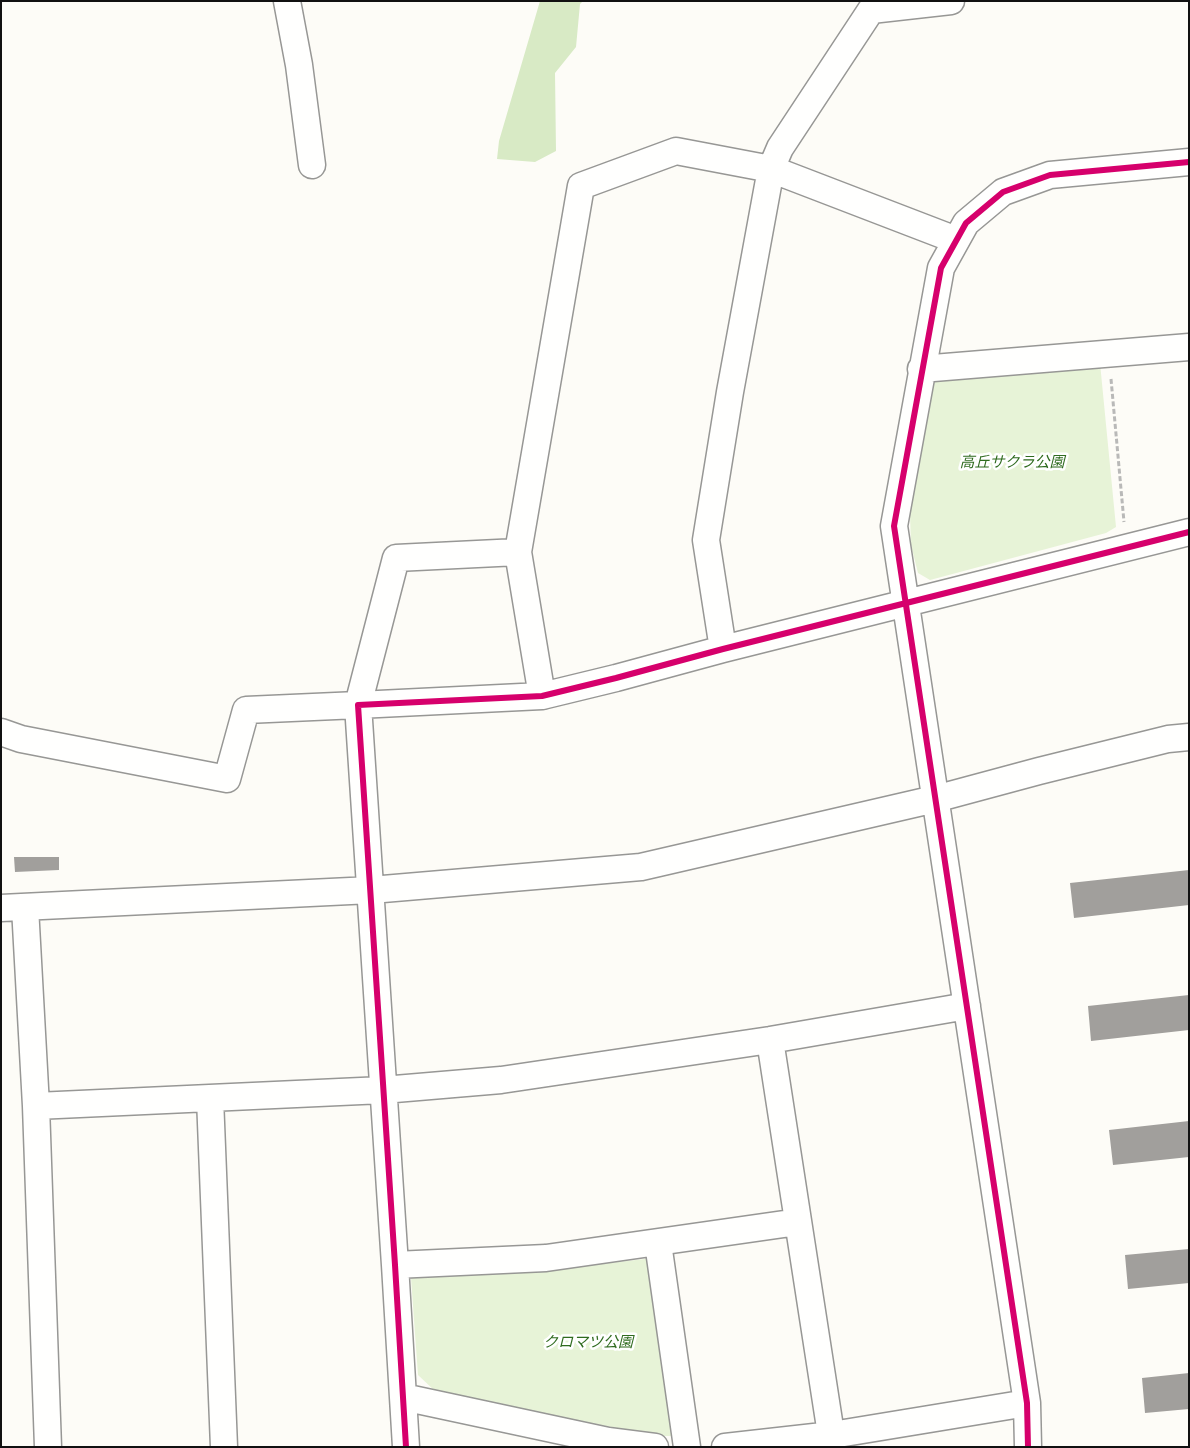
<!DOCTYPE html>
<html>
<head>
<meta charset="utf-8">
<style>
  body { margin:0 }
  #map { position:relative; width:1190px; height:1448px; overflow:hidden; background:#fdfcf7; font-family:Merriweather,serif }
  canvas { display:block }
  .frame { position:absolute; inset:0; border:2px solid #111; pointer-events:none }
</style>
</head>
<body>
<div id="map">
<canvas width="1190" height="1448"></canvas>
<div class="frame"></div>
</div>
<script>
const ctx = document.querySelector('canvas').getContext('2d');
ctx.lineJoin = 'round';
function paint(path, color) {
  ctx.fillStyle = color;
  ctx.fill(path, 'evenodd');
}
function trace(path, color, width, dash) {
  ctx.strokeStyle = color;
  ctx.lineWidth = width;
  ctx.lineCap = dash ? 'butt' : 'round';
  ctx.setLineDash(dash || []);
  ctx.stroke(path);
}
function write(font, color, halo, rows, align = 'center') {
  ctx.font = font + ' Merriweather,"Noto Sans JP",serif';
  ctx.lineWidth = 5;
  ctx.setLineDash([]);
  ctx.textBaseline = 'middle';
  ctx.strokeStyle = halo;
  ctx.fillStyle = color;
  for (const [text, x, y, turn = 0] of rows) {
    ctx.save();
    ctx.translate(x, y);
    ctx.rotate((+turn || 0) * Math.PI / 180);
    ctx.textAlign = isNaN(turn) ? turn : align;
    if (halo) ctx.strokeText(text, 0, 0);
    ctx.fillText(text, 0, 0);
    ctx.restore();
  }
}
paint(new Path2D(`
  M1100 363 1116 527 1106 533 930 580 918 573 911 545 910 515 931 385 942 378Z
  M653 1258 682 1436H656L436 1392 418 1375 411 1278 558 1269Z`), '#e7f3d7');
paint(new Path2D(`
  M540 1H583L580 4 576 47 555 73 556 151 535 162 497 159 499 141Z`), '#d8eac5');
paint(new Path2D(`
  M14 857H59V870L15 872Z
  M1189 870V905L1074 918 1070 883Z
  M1189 995V1030L1091 1041 1088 1006Z
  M1189 1121V1157L1113 1165 1109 1130Z
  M1189 1249V1283L1128 1289 1125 1255Z
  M1189 1373V1409L1145 1413 1142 1378Z`), '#a19f9c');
const minor = new Path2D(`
  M287 1 299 65 312 165
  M921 369 1189 347
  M723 649 706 540 730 392 771 169 780 148 871 10 951 1
  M542 696 518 552 581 186 676 151 771 169 956 240
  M1 732 21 739 227 779 246 710 358 705 396 558 518 552
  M25 907 36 1106 48 1447
  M1 908 371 890 641 867 935 799 1039 771 1168 739 1189 737
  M770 1040 833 1447
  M210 1098 224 1447
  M36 1106 383 1090 501 1080 770 1040 967 1006
  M658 1243 687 1447
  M395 1265 546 1258 798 1222
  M403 1397 608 1441 655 1447
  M406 1447 395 1265 358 705 542 696 616 678 723 649 1189 532
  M725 1447 832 1435 1027 1403
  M1028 1447 1027 1403 894 526 941 268 966 223 1003 192 1050 175 1189 162`);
trace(minor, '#979795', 29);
trace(new Path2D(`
  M1111 379 1124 522`), '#b9b9b8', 3, [5, 2.5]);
trace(minor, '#fffffe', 26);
trace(new Path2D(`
  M406 1447 395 1265 358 705 542 696 616 678 723 649 1189 532
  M1028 1447 1027 1403 894 526 941 268 966 223 1003 192 1050 175 1189 162`), '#d6006c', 6);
write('italic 15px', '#2f6b1f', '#fff', [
  ["高丘サクラ公園",1012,463],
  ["クロマツ公園",588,1343]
]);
</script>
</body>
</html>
